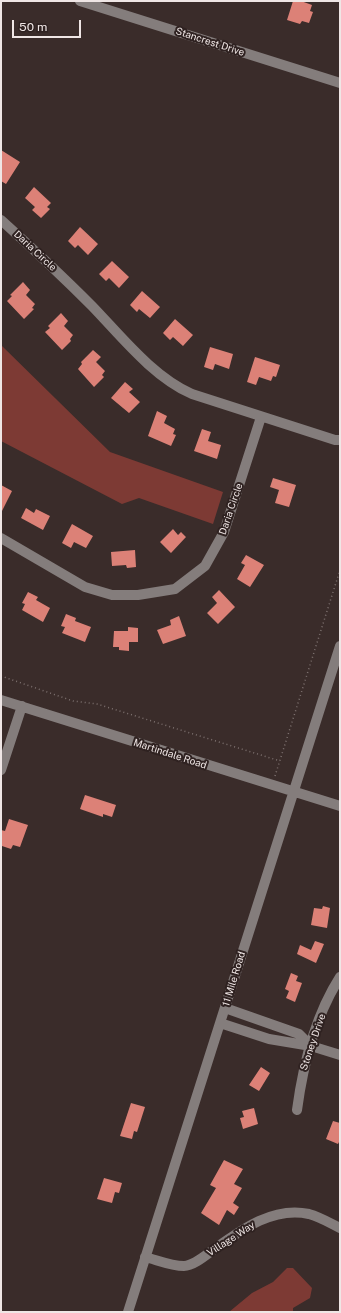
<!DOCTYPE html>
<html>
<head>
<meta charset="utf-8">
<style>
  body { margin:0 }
  #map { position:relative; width:341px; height:1313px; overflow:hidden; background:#3a2c2a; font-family:"Public Sans",sans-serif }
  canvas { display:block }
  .frame { position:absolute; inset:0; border:2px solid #efe6e5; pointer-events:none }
  .scale { position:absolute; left:12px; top:20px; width:69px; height:18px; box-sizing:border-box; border:2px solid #efe6e5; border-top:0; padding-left:5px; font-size:12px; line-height:14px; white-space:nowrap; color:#efe6e5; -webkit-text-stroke:3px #2f2221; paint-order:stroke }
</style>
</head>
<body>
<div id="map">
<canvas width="341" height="1313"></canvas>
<div class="frame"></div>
<div class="scale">50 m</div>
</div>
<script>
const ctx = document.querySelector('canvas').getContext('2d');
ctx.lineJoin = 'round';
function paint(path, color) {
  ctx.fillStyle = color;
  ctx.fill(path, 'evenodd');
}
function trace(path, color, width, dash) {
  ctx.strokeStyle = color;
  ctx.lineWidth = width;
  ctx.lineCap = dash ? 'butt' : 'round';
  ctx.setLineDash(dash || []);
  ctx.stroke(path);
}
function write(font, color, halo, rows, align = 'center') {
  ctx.font = font + ' "Public Sans",sans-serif';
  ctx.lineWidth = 4;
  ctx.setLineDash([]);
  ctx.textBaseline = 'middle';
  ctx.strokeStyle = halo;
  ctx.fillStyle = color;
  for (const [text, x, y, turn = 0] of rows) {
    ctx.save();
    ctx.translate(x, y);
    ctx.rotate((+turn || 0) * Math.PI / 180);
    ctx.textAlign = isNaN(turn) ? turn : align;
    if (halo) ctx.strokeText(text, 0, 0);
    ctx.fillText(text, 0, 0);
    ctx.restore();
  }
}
paint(new Path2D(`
  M1 345 110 452 223 492 213 524 139 498 122 504 1 441Z
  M287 1268H293L312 1288 310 1298 293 1308V1312H229L252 1293 273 1282Z`), '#7d3a34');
paint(new Path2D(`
  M293 1H301L312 5 310 11 313 12 309 23 302 21 300 24 287 20Z
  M1 150 20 162 6 184 1 181Z
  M34 187 51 203 47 207 50 209 41 218 32 210 35 207 25 198Z
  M80 227 98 244 88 255 78 245 75 248 68 241Z
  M112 261 129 277 119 288 109 278 106 281 99 274Z
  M23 282 30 290 26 295 35 304 32 308 34 309 24 319 7 301 12 296 10 295Z
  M142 291 160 307 150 318 139 309 137 312 130 305Z
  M61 313 68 321 64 326 73 335 70 339 71 341 62 350 45 332 50 328 48 326Z
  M175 319 193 335 183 346 173 337 170 340 163 333Z
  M210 347 233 354 229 369 215 364 213 370 204 367Z
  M93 350 101 357 96 362 105 371 102 375 104 377 94 387 78 369 82 364 81 362Z
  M255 357 280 365 276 377 273 376 271 381 259 377 256 385 247 382Z
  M125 382 133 389 129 392 140 402 129 413 111 398Z
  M157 411 167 416 164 423 175 429 173 434 176 435 171 446 148 436Z
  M202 429 211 432 208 441 221 445 217 459 194 451Z
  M273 478 296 485 289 507 275 503 279 490 270 487Z
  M1 485 12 491 1 513Z
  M26 508 34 513 36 509 50 516 43 530 21 518Z
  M72 524 93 536 86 548 74 542 71 548 62 543Z
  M173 529 178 535 181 532 186 537 171 553 160 542Z
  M135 550 136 567 127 568 126 565 112 566 111 552Z
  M246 555 264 565 250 587 237 579 245 565 241 563Z
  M219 590 235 607 218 624 207 613 217 603 212 597Z
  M28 592 38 597 36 600 50 608 43 622 22 610 25 604 22 603Z
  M66 614 76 618 75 621 91 627 85 642 62 633 65 627 61 626Z
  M179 616 186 636 163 644 157 630 171 625 170 620Z
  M128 627 138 628V642H129V651L119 650V647H113L114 631H128Z
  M85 795 116 805 112 817 103 814V817L80 809Z
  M9 819 28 825 20 847 13 845 11 849 2 846 1 830 5 831Z
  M323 906 330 908 327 928 311 925 314 908 322 909Z
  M315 941 324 944 316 963 297 954 300 945 311 950Z
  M291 973 298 976 296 981 302 983 295 1002 286 998 289 991 285 989Z
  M261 1067 270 1073 259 1091 249 1085Z
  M131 1103 145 1107 137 1132 134 1131 132 1139 120 1136Z
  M254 1108 258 1124 243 1129 240 1118 244 1117 242 1111Z
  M333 1121 340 1123V1140L338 1144 326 1139Z
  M224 1160 243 1169 234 1184 242 1188 233 1203 239 1207 234 1215 227 1210 219 1225 201 1213 216 1188 210 1185Z
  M104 1178 122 1183 119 1193 115 1192 112 1203 97 1199Z`), '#dc8177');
trace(new Path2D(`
  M1 676 73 701 97 704 280 761
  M275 776 340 570`), '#7e7270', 1.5, [1, 3]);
trace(new Path2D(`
  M80 1 340 83
  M1 220C32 248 62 276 92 306 121 336 153 377 192 394L335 440H340
  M1 538 85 587 112 595H138L175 589 205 566 224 532 261 417
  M1 700 340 806
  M1 770 22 706
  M225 1008 299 1034 311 1046
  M220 1023 269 1039 311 1046 340 1055
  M297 1110C303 1065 315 1016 340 977
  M145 1257C157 1260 171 1266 184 1266 193 1266 205 1256 213 1250 241 1230 273 1206 309 1214 320 1217 330 1223 340 1228
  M128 1312 340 646`), '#847d7c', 10);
write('10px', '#efe6e5', '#2f2221', [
  ["Stancrest Drive",210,42,18],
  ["Daria Circle",35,251,43],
  ["Daria Circle",231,509,-71],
  ["Martindale Road",170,754,18],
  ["11 Mile Road",234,979,-73],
  ["Stoney Drive",313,1042,-71],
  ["Village Way",231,1239,-33]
]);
</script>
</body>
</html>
